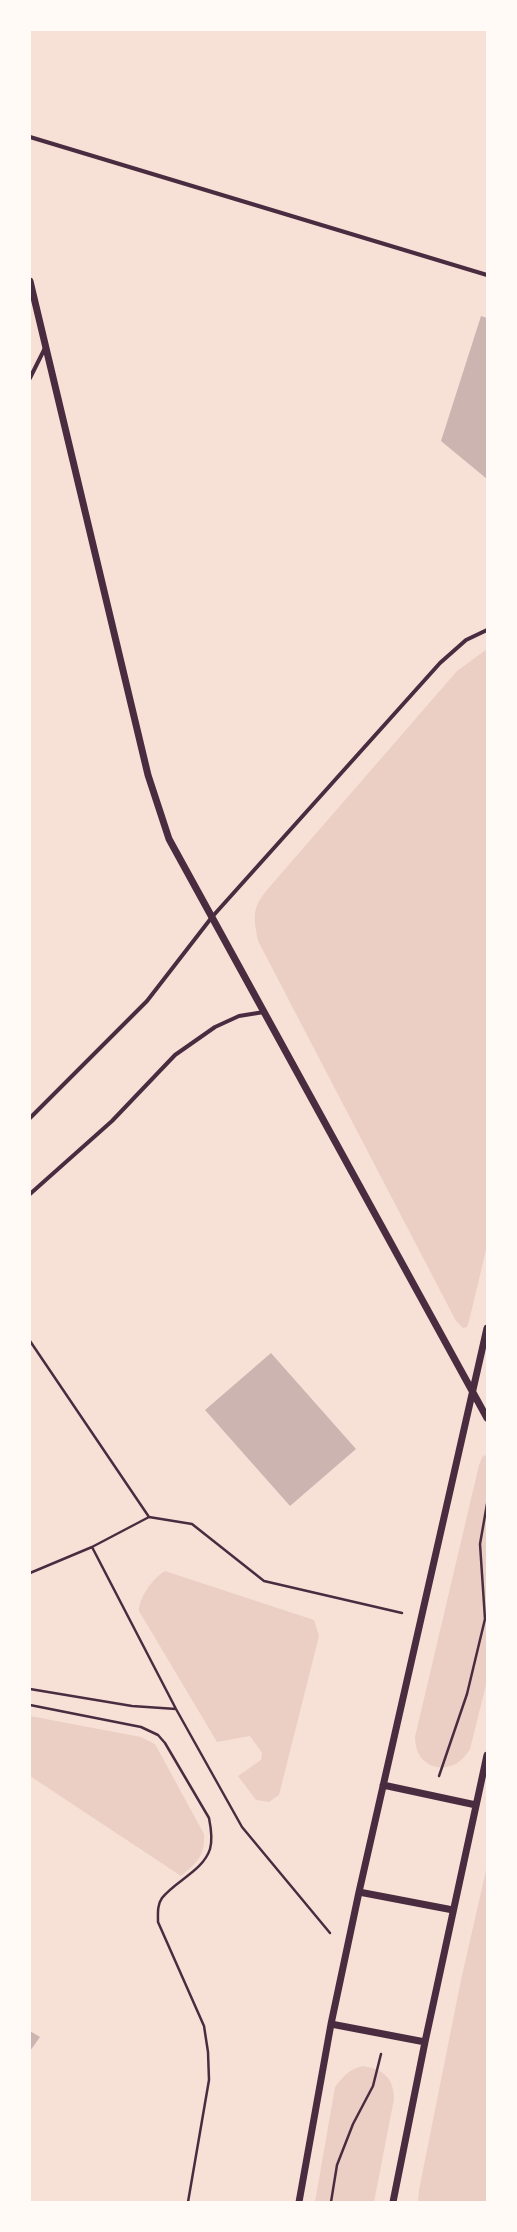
<!DOCTYPE html>
<html>
<head>
<meta charset="utf-8">
<style>
  body { margin:0 }
  #map { position:relative; width:517px; height:2232px; overflow:hidden; background:#f7e1d7; font-family:Figtree,sans-serif }
  canvas { display:block }
  .frame { position:absolute; inset:0; border:31px solid #fffaf5; pointer-events:none }
</style>
</head>
<body>
<div id="map">
<canvas width="517" height="2232"></canvas>
<div class="frame"></div>
</div>
<script>
const ctx = document.querySelector('canvas').getContext('2d');
ctx.lineJoin = 'round';
function paint(path, color) {
  ctx.fillStyle = color;
  ctx.fill(path, 'evenodd');
}
function trace(path, color, width, dash) {
  ctx.strokeStyle = color;
  ctx.lineWidth = width;
  ctx.lineCap = dash ? 'butt' : 'round';
  ctx.setLineDash(dash || []);
  ctx.stroke(path);
}
paint(new Path2D(`
  M487 649V1246L469 1321 467 1327 463 1328 456 1321 258 941C254 918 251 910 266 891L457 671Z
  M485 1455 487 1456V1681L470 1749C454 1778 415 1772 415 1737L479 1465 482 1457Z
  M165 1571 314 1620 319 1636 279 1795 269 1802 256 1800 238 1776 261 1760 262 1753 250 1736 217 1742 139 1611C139 1597 153 1578 165 1571Z
  M30 1716 141 1737 155 1744 204 1834C205 1857 197 1862 181 1876L30 1776Z
  M487 1866V2202H418L419 2190 461 1980Z
  M363 2066C383 2069 394 2078 394 2099L374 2202H315L335 2087C344 2076 349 2069 363 2066Z`), '#ebcfc5');
paint(new Path2D(`
  M481 316 487 318V479L441 441Z
  M271 1353 356 1449 290 1506 205 1410Z
  M30 2031 40 2037 30 2051Z`), '#ccb4b1');
trace(new Path2D(`
  M30 1341 149 1517
  M92 1547 176 1709 242 1827 330 1933
  M30 1573 92 1547 149 1517 192 1524 264 1581 402 1613
  M30 1689 132 1706 176 1709
  M30 1705 141 1727 158 1735 165 1743 209 1818C211 1828 213 1839 210 1849 203 1871 175 1881 162 1898 157 1905 158 1914 158 1922L204 2026 208 2052 209 2080 188 2202
  M439 1776 467 1694 485 1619 480 1544 487 1504
  M331 2202 337 2165 353 2124 373 2086 381 2054`), '#4a2c40', 2.5);
trace(new Path2D(`
  M30 137 487 275
  M30 378 45 348
  M30 1118 147 1001 212 917 440 663 466 640 487 630
  M30 1194 112 1121 175 1055 215 1027 239 1016 264 1012`), '#4a2c40', 4);
trace(new Path2D(`
  M30 281 148 775 169 839 487 1418
  M383 1785 476 1805
  M359 1892 453 1910
  M331 2024 425 2042
  M299 2202 331 2024 359 1892 487 1328
  M393 2202 425 2042 487 1755`), '#4a2c40', 7);
</script>
</body>
</html>
